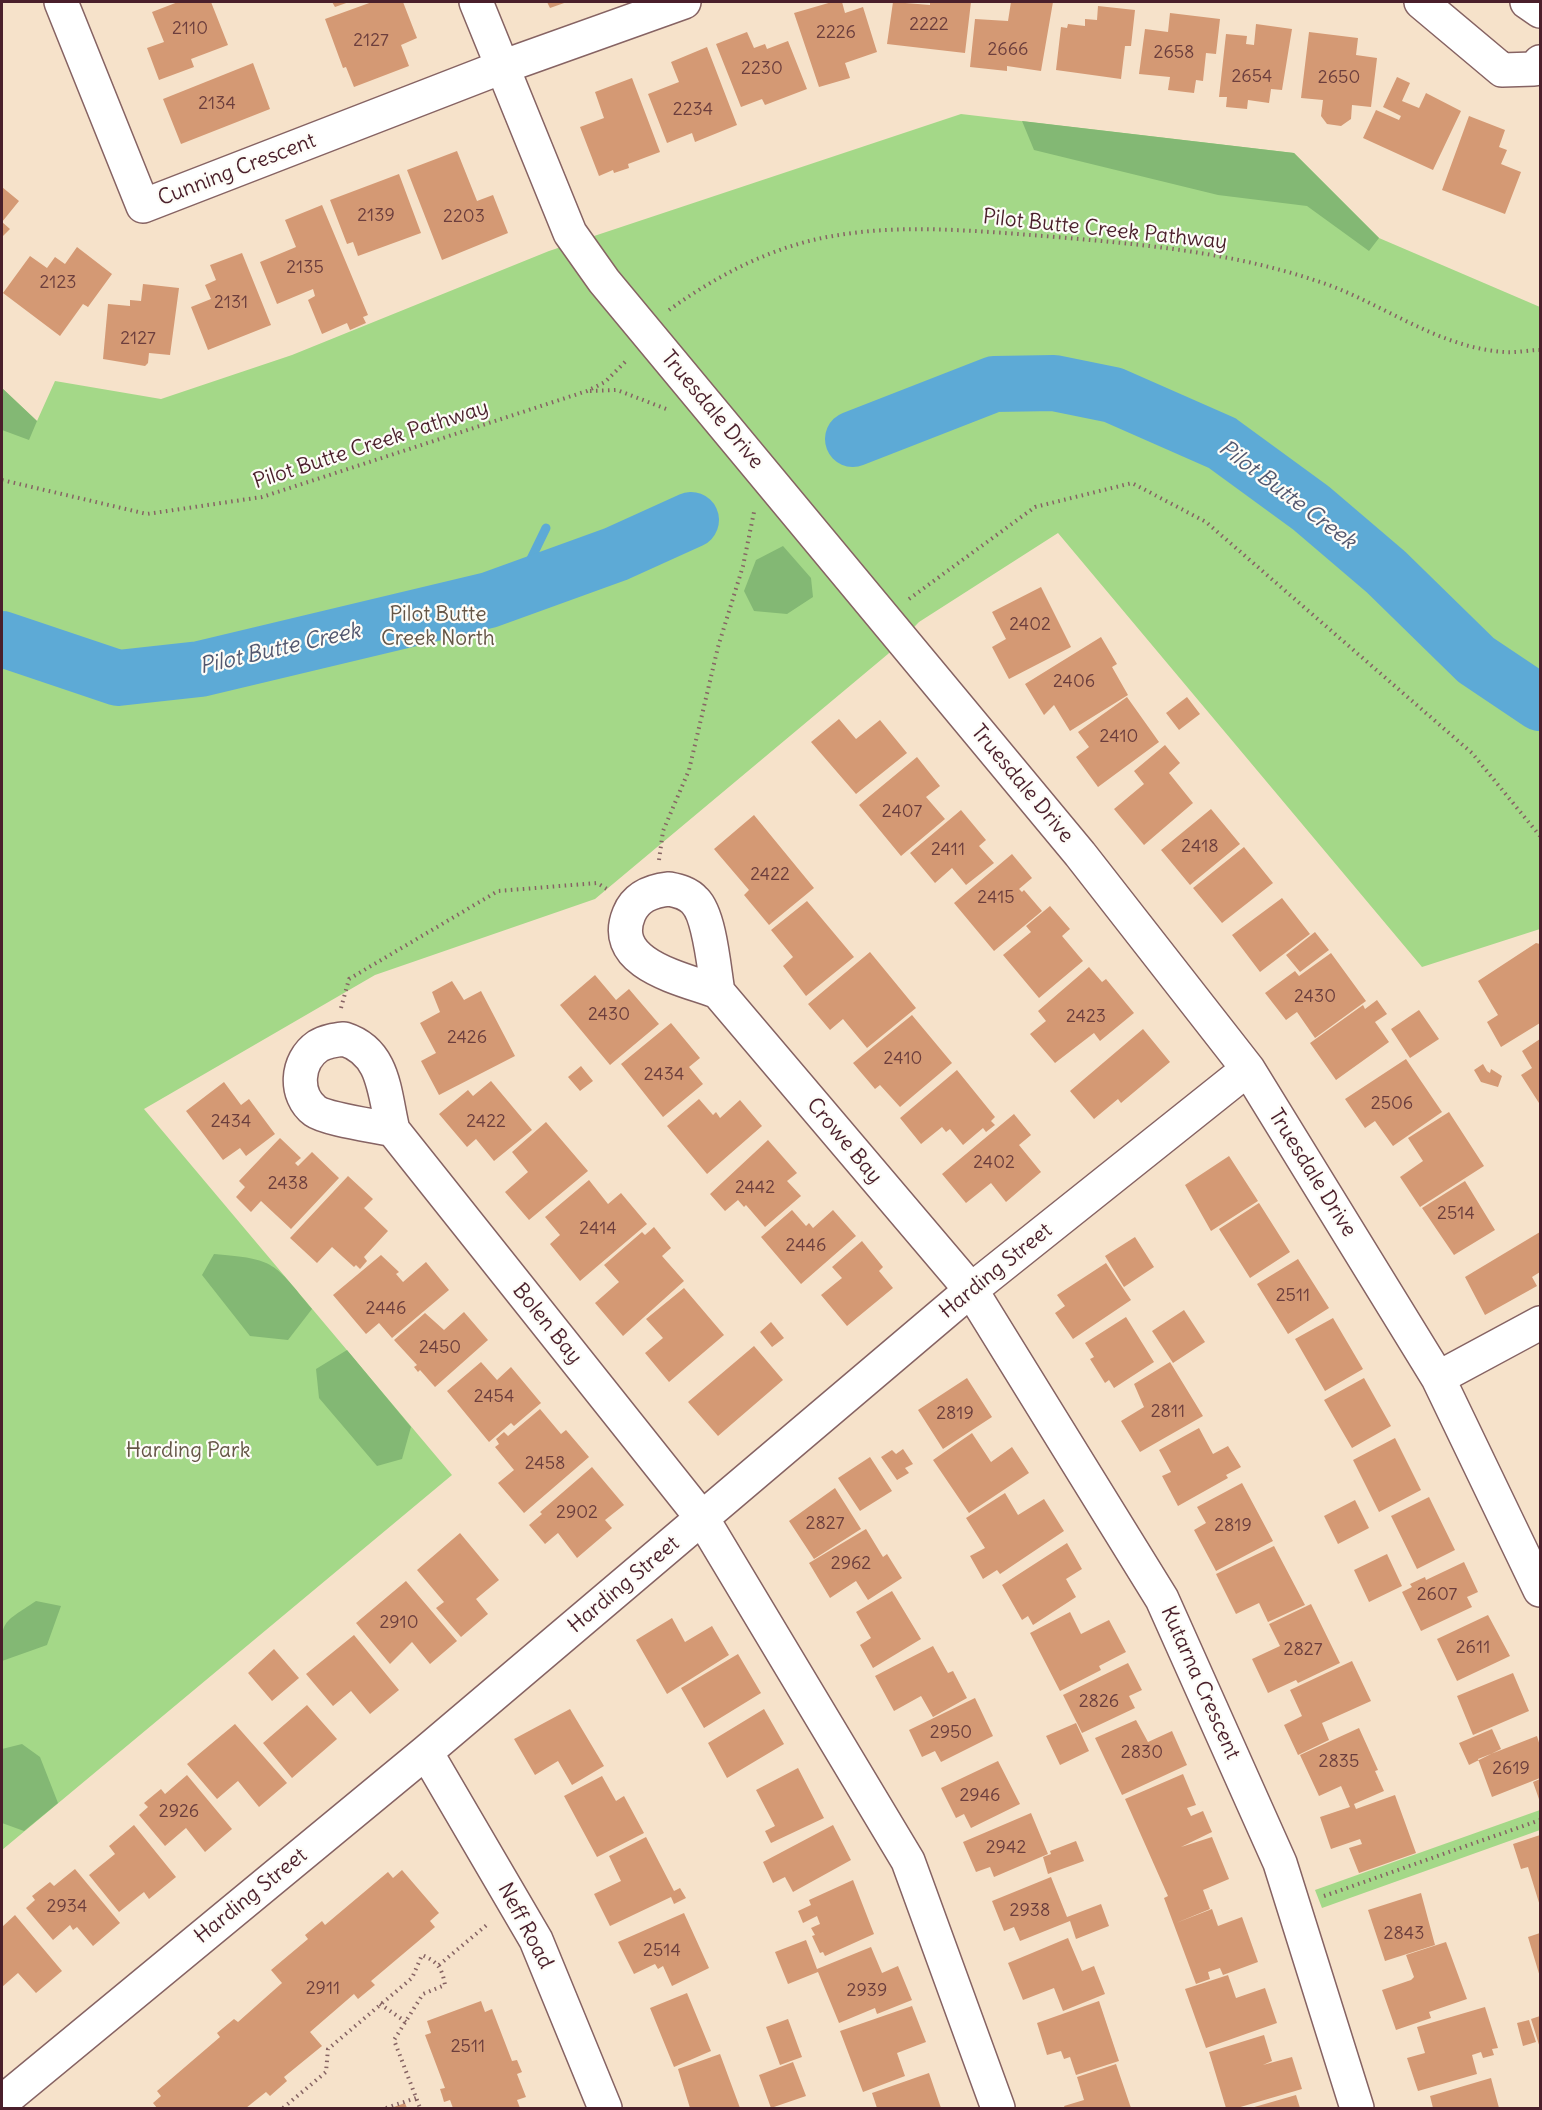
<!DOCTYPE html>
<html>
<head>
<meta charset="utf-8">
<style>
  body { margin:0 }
  #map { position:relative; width:1542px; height:2110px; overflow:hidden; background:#f6e2ca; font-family:Delius,sans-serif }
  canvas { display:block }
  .frame { position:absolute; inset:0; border:3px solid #4a1f2b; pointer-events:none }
</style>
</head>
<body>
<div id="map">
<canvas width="1542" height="2110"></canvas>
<div class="frame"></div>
</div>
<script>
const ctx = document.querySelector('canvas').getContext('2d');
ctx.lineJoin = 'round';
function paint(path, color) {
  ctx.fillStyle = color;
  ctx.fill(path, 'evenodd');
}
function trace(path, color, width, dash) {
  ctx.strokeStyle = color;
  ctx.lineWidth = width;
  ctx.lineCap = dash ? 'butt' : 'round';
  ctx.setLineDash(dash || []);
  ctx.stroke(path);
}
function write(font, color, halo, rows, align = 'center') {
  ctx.font = font + ' Delius,sans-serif';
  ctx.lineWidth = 4.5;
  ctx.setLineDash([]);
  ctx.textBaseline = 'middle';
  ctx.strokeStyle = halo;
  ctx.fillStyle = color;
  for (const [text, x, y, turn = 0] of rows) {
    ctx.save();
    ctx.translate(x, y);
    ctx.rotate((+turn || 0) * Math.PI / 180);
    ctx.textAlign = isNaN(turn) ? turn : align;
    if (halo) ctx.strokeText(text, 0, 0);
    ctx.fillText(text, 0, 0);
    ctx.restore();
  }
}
paint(new Path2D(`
  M961 114 1294 153 1379 238 1540 307V929L1422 967 1058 533 919 622 888 654 595 899 375 975 144 1109 452 1475 2 1850V388L37 421 55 381 161 399 292 355 549 251Z
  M1540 1810V1830L1322 1908 1315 1890Z`), '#a4d888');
paint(new Path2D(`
  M1022 121 1294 153 1379 238 1369 251 1307 206 1218 195 1034 150Z
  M2 388 37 421 29 440 2 430Z
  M783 546 811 578 813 597 787 614 754 611 744 591 756 560Z
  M214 1254C276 1259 274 1263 312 1309L288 1340 250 1336 202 1275Z
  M347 1350 411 1427 402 1459 377 1466 319 1398 316 1369Z
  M36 1601 61 1606 47 1645 2 1661C1 1619 2 1624 36 1601Z
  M22 1744 40 1757 58 1803 24 1831 2 1823V1749Z`), '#83b874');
trace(new Path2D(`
  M506 594 529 563 546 528
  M489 600 501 605 512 616`), '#5daad6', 9);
trace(new Path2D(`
  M853 439 994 384 1054 383 1113 395 1222 443 1311 508 1386 572 1476 660 1540 703
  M2 639 118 678 200 669 489 600 616 554 691 520`), '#5daad6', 56);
paint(new Path2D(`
  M178 2H211L228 45 191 59 194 67 159 80 147 48 164 42 152 12Z
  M332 2H349L335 7Z
  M372 2H403L417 38 401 45 409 66 354 87 346 67 343 68 325 19Z
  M547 2H567L550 8Z
  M832 2H842L845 13 863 7 877 52 845 63 850 78 819 87 794 13Z
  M893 2 930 5V2H971L965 53 887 44Z
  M1011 2H1053L1041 71 1007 66V71L970 67 975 19 1008 21Z
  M1098 6 1135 10 1131 46H1125L1121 79 1056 70 1061 27 1067 28 1068 24 1085 26V19L1097 20Z
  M1170 13 1220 19 1216 54 1206 53 1203 81 1196 80 1194 93 1168 90 1170 77 1139 74 1145 29 1168 32Z
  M1256 24 1292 29 1282 90 1271 89 1269 103 1248 100 1247 109 1226 107 1227 97H1219L1226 34 1247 36 1246 44 1254 45Z
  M747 32 754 48 765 44 767 49 788 41 807 89 765 105 762 99 741 107 716 44Z
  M1309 32 1358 38 1356 55 1377 58 1371 107 1352 105 1351 119 1341 126 1327 124 1321 116 1323 100 1301 98Z
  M707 47 737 125 695 142 692 133 667 143 648 94 679 82 671 62Z
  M253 63 270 109 181 144 163 99Z
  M1397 77 1410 83 1402 101 1419 108 1426 93 1461 111 1433 170 1363 138 1376 110 1399 120 1401 116 1383 107Z
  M632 78 660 152 628 164 629 168 614 173 613 170 599 176 580 127 604 118 595 92Z
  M1469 116 1505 130 1499 147 1507 150 1501 164 1521 172 1505 214 1442 190Z
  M457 151 477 201 493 195 508 233 442 260 407 170Z
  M399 174 421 233 358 256 353 242 347 244 330 200Z
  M2 187 19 201 2 222 10 229 2 237Z
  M322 205 368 315 363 317 366 323 350 330 347 323 322 334 308 300 315 296 313 289 277 304 260 262 296 247 285 220Z
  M77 247 112 274 88 307 83 304 60 336 3 293 30 256 47 268 55 257 65 264Z
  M242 253 271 325 208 350 191 307 211 299 205 285 216 280 210 265Z
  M143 284 179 288 170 355 149 353 148 363 145 366 103 359 108 304 130 306V300L141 301Z
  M1041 587 1071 647 1009 679 992 647 1006 639 992 612Z
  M1101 637 1117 664 1112 667 1128 695 1070 731 1054 705 1044 715 1025 684Z
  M1127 697 1159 742 1098 787 1076 757 1089 747 1078 732Z
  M1187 697 1200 714 1179 730 1166 713Z
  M839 719 856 739 880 720 907 753 856 794 811 742Z
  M1165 745 1180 763 1169 773 1193 803 1144 845 1114 809 1144 784 1134 771Z
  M917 757 940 786 926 797 945 819 901 856 859 805Z
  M1211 809 1240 844 1190 885 1161 850Z
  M961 810 986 840 979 846 994 863 966 885 952 868 935 883 910 853Z
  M754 815 814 888 769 925 744 895 749 890 714 849Z
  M1244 847 1273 883 1222 923 1193 888Z
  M1012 854 1032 878 1019 889 1022 892 1024 890 1042 911 994 951 954 903Z
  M1282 898 1310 934 1260 972 1232 935Z
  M807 901 854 957 806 996 783 966 793 957 771 930Z
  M1050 906 1070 929 1062 936 1083 961 1039 998 1003 955 1031 932 1026 926Z
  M1315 932 1329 950 1300 972 1286 955Z
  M1536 943 1540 944V1023L1501 1047 1487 1022 1498 1015 1478 981Z
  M870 952 916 1008 867 1048 843 1019 830 1030 808 1004Z
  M1331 953 1366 1001 1315 1038 1297 1012 1286 1020 1265 993 1295 971 1299 976Z
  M1089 967 1102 982 1106 979 1134 1013 1100 1041 1094 1033 1055 1063 1030 1034 1046 1021 1038 1011Z
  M595 975 616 1000 629 989 659 1024 610 1065 560 1005Z
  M452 981 464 1000 481 991 515 1056 439 1095 421 1061 436 1053 420 1023 440 1012 432 992Z
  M1377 1000 1387 1014 1375 1022 1389 1042 1336 1080 1310 1043 1363 1005 1365 1009Z
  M1419 1010 1439 1039 1410 1058 1391 1029Z
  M912 1015 952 1063 900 1107 880 1085 875 1089 853 1063Z
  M671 1023 700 1058 689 1067 703 1084 663 1117 621 1064Z
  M1143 1029 1170 1062 1121 1103 1118 1099 1094 1119 1070 1091Z
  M1540 1039V1102L1539 1103 1521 1075 1532 1068 1522 1051Z
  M1406 1059 1442 1112 1393 1146 1375 1121 1365 1128 1345 1099Z
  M1483 1064 1487 1071 1490 1073 1491 1069 1502 1076 1498 1087 1481 1082 1474 1070Z
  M581 1066 593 1081 580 1091 568 1077Z
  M957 1070 995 1117 991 1121 995 1125 986 1132 983 1128 963 1145 950 1129 946 1132 942 1127 921 1144 900 1118Z
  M491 1081 532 1130 494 1161 476 1139 467 1147 439 1114 468 1090 473 1096Z
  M224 1082 241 1105 249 1099 275 1134 246 1156 240 1148 223 1160 186 1111Z
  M699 1099 713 1115 716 1112 720 1118 740 1100 762 1126 707 1174 667 1126Z
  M1449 1112 1484 1166 1420 1207 1400 1177 1423 1161 1408 1138Z
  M1014 1114 1031 1135 1019 1145 1041 1172 1006 1202 991 1183 966 1203 942 1174Z
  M546 1122 588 1171 529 1220 505 1192 528 1172 512 1152Z
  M280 1138 301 1158 295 1163 298 1166 312 1152 339 1178 291 1229 261 1201 251 1212 236 1197 245 1187 239 1181Z
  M768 1140 797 1173 787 1181 801 1196 765 1227 746 1205 744 1207 738 1200 725 1211 710 1194Z
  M1229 1156 1258 1201 1211 1231 1185 1185Z
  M348 1176 373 1199 364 1208 388 1231 364 1257 367 1261 360 1269 356 1265 354 1267 332 1247 317 1263 290 1238Z
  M589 1180 608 1204 621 1193 647 1224 580 1281 550 1244 560 1235 545 1217Z
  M1465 1181 1495 1230 1454 1255 1422 1208Z
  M1259 1203 1290 1252 1250 1278 1219 1229Z
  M792 1210 806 1226 809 1223 813 1228 833 1210 856 1236 801 1284 761 1237Z
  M654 1227 671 1248 662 1256 684 1281 623 1336 595 1303 619 1282 604 1265 642 1232 645 1235Z
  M1540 1232V1272L1532 1277 1537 1286 1485 1315 1465 1277Z
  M1135 1237 1154 1267 1124 1287 1105 1256Z
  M862 1241 883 1267 879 1271 893 1288 847 1326 821 1295 842 1278 832 1267Z
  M381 1255 399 1272 396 1274 403 1282 426 1262 449 1290 392 1338 379 1323 366 1334 333 1295Z
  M1298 1259 1329 1308 1288 1334 1257 1284Z
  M1106 1263 1131 1300 1073 1339 1055 1313 1065 1306 1057 1295Z
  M684 1288 724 1335 669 1382 645 1353 663 1338 646 1319Z
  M1184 1310 1205 1342 1173 1363 1152 1331Z
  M464 1312 488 1340 435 1387 420 1370 418 1372 414 1367 417 1365 394 1340 425 1313 444 1330Z
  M1126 1317 1154 1362 1114 1388 1109 1380 1105 1383 1090 1359 1094 1357 1085 1343Z
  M1333 1318 1363 1369 1325 1391 1295 1339Z
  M771 1322 784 1338 772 1347 760 1332Z
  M754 1346 783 1380 718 1436 688 1402Z
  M481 1362 497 1380 511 1367 541 1403 514 1426 511 1423 489 1442 447 1391Z
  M1170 1362 1203 1416 1140 1452 1121 1421 1144 1407 1134 1384Z
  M967 1378 992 1417 943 1449 918 1410Z
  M1364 1378 1391 1426 1352 1448 1324 1400Z
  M540 1409 561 1434 566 1430 589 1457 524 1513 498 1483 514 1470 495 1447 499 1444 496 1439 504 1432 508 1436Z
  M1199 1428 1213 1454 1228 1446 1241 1467 1226 1475 1228 1478 1178 1506 1162 1476 1171 1472 1159 1450Z
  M972 1433 991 1462 1012 1447 1029 1473 969 1513 933 1460Z
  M1395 1438 1421 1490 1379 1512 1353 1460Z
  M903 1449 913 1464 905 1468 909 1473 897 1480 881 1457 892 1450 896 1454Z
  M870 1457 892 1491 860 1511 838 1478Z
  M592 1467 624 1505 605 1520 612 1528 577 1558 558 1533 545 1544 529 1525 542 1514 540 1512Z
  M1242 1483 1273 1541 1216 1571 1194 1530 1206 1523 1197 1507Z
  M835 1488 861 1529 814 1559 789 1521Z
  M1005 1493 1018 1515 1044 1499 1064 1531 1000 1574 997 1570 983 1579 970 1556 985 1548 966 1518Z
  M1429 1497 1455 1550 1417 1569 1391 1516Z
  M1355 1500 1369 1528 1338 1544 1324 1516Z
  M866 1529 883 1557 887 1554 902 1578 868 1600 856 1581 830 1598 809 1563Z
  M460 1533 499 1580 476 1599 488 1614 461 1637 436 1608 444 1602 417 1570Z
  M1067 1543 1082 1569 1066 1579 1076 1597 1033 1625 1028 1616 1022 1620 1002 1585Z
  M1274 1546 1305 1605 1268 1622 1259 1603 1236 1614 1216 1574Z
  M1387 1554 1402 1586 1369 1602 1354 1570Z
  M1464 1562 1478 1592 1467 1597 1472 1607 1421 1631 1402 1592 1412 1587 1410 1584 1425 1577 1426 1580Z
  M406 1581 457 1641 430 1664 412 1642 390 1664 356 1623Z
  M892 1591 921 1639 873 1668 860 1645 871 1638 856 1612Z
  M1311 1604 1340 1663 1298 1683 1296 1680 1268 1693 1252 1659 1280 1646 1269 1624Z
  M1070 1612 1081 1634 1109 1620 1126 1652 1099 1666 1101 1670 1060 1691 1030 1633Z
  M1488 1615 1510 1656 1457 1681 1437 1639Z
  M672 1618 685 1642 712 1626 729 1655 667 1694 636 1640Z
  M354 1635 399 1690 370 1714 351 1691 333 1706 306 1674Z
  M933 1646 948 1673 953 1671 967 1698 933 1717 921 1696 894 1711 875 1676Z
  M274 1649 299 1678 272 1701 248 1673Z
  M738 1654 761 1693 704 1728 681 1688Z
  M1352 1661 1371 1701 1322 1723 1329 1740 1298 1755 1284 1725 1302 1716 1290 1690Z
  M1128 1663 1142 1690 1129 1696 1135 1708 1082 1733 1063 1695Z
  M1513 1673 1529 1711 1473 1735 1457 1696Z
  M975 1698 993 1736 941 1762 935 1751 922 1757 909 1730Z
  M307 1705 337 1739 292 1778 263 1743Z
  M570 1709 604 1766 572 1785 558 1761 535 1775 514 1739Z
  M764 1709 784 1744 727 1778 708 1743Z
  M1136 1720 1148 1742 1172 1731 1187 1765 1122 1795 1095 1738Z
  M1076 1723 1089 1751 1060 1765 1046 1736Z
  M235 1724 287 1783 259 1807 238 1781 217 1799 187 1764Z
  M1359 1728 1378 1770 1375 1771 1384 1791 1354 1804 1356 1809 1395 1795 1416 1853 1359 1873 1349 1848 1362 1844 1360 1839 1331 1849 1320 1817 1350 1807 1341 1786 1319 1796 1300 1755Z
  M1492 1729 1501 1749 1469 1765 1459 1743Z
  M1537 1736 1540 1746V1778L1492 1797 1478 1759Z
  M998 1761 1020 1804 971 1828 964 1814 956 1818 941 1788Z
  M798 1768 824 1818 771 1843 765 1831 775 1826 756 1790Z
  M1183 1774 1196 1805 1187 1808 1191 1816 1203 1811 1212 1832 1181 1847 1212 1837 1229 1879 1203 1890 1210 1909 1176 1923 1212 1909 1218 1926 1242 1917 1258 1962 1223 1975 1220 1968 1208 1972 1210 1979 1196 1984 1164 1898 1168 1896 1125 1799Z
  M187 1775 232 1829 205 1852 186 1828 165 1846 139 1815 148 1807 144 1803 161 1789 165 1794Z
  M602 1776 616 1801 624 1796 644 1833 597 1857 564 1796Z
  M1540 1779V1802L1533 1782Z
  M1031 1813 1048 1854 994 1877 990 1867 976 1872 963 1842Z
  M134 1825 176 1877 149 1899 144 1892 119 1912 89 1875 115 1854 109 1846Z
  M833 1825 851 1860 793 1892 785 1877 773 1883 763 1862Z
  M1540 1835V1906L1528 1867 1521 1869 1513 1844Z
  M646 1837 674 1891 680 1888 686 1898 674 1904 671 1897 610 1926 594 1894 621 1881 609 1856Z
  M1076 1841 1084 1861 1048 1874 1043 1857 1051 1854 1050 1851Z
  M75 1869 120 1923 93 1946 77 1927 73 1930 70 1925 53 1940 26 1908 35 1900 32 1896 50 1882 54 1886Z
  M402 1870 439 1913 430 1921 435 1927 371 1981 375 1985 358 1999 354 1994 310 2032 322 2046 284 2077 287 2081 270 2096 266 2092 246 2108H157L153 2103 161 2096 157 2091 220 2037 217 2033 234 2019 238 2022 282 1983 271 1970 308 1939 305 1935 322 1921 325 1925 388 1872 393 1878Z
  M1051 1877 1067 1917 1101 1904 1109 1926 1076 1939 1070 1921 1020 1941 1014 1927 1004 1931 992 1901Z
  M853 1880 874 1934 825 1956 823 1952 820 1953 812 1936 815 1935 811 1928 820 1924 817 1916 803 1923 798 1911 811 1905 809 1900Z
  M1421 1893 1435 1945 1385 1961 1368 1910Z
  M684 1913 709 1968 672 1986 663 1966 658 1969 655 1964 634 1974 618 1942Z
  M15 1915 62 1971 36 1993 18 1973 2 1987V1927Z
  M1540 1933V1977L1528 1937Z
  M1068 1938 1082 1971 1094 1966 1105 1994 1063 2011 1054 1988 1023 2000 1008 1963Z
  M806 1940 817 1969 871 1947 882 1973 898 1966 912 2000 877 2014 875 2008 839 2023 818 1972 788 1984 775 1952Z
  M1446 1942 1467 1999 1429 2012 1431 2018 1396 2030 1382 1990 1411 1980 1414 1977 1406 1955Z
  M1228 1975 1236 1998 1265 1988 1277 2023 1206 2048 1185 1989Z
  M687 1993 711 2051 674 2067 650 2008Z
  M481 2001 485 2012 492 2009 512 2061 517 2060 519 2065 522 2072 517 2074 526 2097 517 2100 520 2108H453L450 2100 444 2102 442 2095 440 2089 445 2088 425 2035 431 2033 427 2021Z
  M1099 2001 1119 2061 1076 2075 1070 2057 1064 2059 1061 2051 1047 2055 1037 2023Z
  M912 2006 926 2042 897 2053 905 2076 863 2092 840 2031Z
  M1485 2007 1498 2048 1492 2049 1494 2055 1483 2058 1481 2052 1472 2055 1477 2074 1418 2091 1407 2058 1425 2053 1417 2027Z
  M1540 2016V2048L1531 2019Z
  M788 2019 802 2057 780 2065 766 2027Z
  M1529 2020 1536 2042 1523 2046 1517 2023Z
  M1264 2035 1272 2061 1263 2065 1292 2057 1302 2089 1237 2108H1226L1209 2052Z
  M720 2054 740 2108H690L678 2069Z
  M793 2062 806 2096 771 2108 759 2075Z
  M1116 2064 1131 2108H1065L1064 2106 1084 2100 1077 2077Z
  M929 2073 941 2108H877L872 2093Z
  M1491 2078 1499 2108H1433L1430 2096Z
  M1296 2095 1300 2108H1251Z
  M405 2103 407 2108H391Z`), '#d49974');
const minor = new Path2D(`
  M61 2 143 206 502 67 684 2
  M476 2 570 233 604 281 1080 854 1248 1069 1438 1378 1540 1590
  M1421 2 1502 70 1534 69 1540 62
  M1527 2 1540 11
  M669 889C679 891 688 893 695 901 710 916 714 969 718 992 685 979 608 965 629 914 636 897 651 891 669 889Z
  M718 992 971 1290 1162 1599 1280 1863 1357 2108
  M344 1039C385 1052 384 1093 393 1130 376 1126 326 1119 315 1111 294 1095 296 1061 318 1046 326 1041 335 1040 344 1039Z
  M393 1130 702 1518 908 1861 998 2108
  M1438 1378 1540 1323
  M426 1752 536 1940 605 2108
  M2 2102 426 1752 971 1290 1248 1069`);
trace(minor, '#866363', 36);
trace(new Path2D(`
  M669 310C719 274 777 244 839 235 905 224 977 231 1044 236 1137 244 1228 251 1317 281 1380 301 1435 347 1504 352 1516 353 1529 350 1540 350
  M590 391 617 390 669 410
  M2 480 147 514 262 497 587 391 605 382 628 359
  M909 599 1035 507 1132 483 1206 522 1472 753 1540 836
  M659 860 663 831 689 770 718 647 743 566 754 512
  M341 1008 349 979 498 891 597 883 607 889
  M1324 1896 1540 1820
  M439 1965 489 1923
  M380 2004 406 2022
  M283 2108 326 2072 328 2049 412 1978 422 1955C438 1962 442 1968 445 1985L423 1994 394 2040 420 2108
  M386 2108 416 2098`), '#866363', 4, [1.5, 4.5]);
trace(minor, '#fff', 33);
write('18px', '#6c3e3d', null, [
  ["2222",929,25],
  ["2110",190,29],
  ["2226",836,33],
  ["2127",371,41],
  ["2666",1008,50],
  ["2658",1174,53],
  ["2230",762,69],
  ["2654",1252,77],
  ["2650",1339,78],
  ["2134",217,104],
  ["2234",693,110],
  ["2139",376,216],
  ["2203",464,217],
  ["2135",305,268],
  ["2123",58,283],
  ["2131",231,303],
  ["2127",138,339],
  ["2402",1030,625],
  ["2406",1074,682],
  ["2410",1119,737],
  ["2407",902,812],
  ["2418",1200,847],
  ["2411",948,850],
  ["2422",770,875],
  ["2415",996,898],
  ["2430",1315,997],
  ["2430",609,1015],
  ["2423",1086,1017],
  ["2426",467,1038],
  ["2410",903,1059],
  ["2434",664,1075],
  ["2506",1392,1104],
  ["2434",231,1122],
  ["2422",486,1122],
  ["2402",994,1163],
  ["2438",288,1184],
  ["2442",755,1188],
  ["2514",1456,1214],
  ["2414",598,1229],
  ["2446",806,1246],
  ["2511",1293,1296],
  ["2446",386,1309],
  ["2450",440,1348],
  ["2454",494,1397],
  ["2811",1168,1412],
  ["2819",955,1414],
  ["2458",545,1464],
  ["2902",577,1513],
  ["2827",825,1524],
  ["2819",1233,1526],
  ["2962",851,1564],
  ["2607",1437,1595],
  ["2910",399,1623],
  ["2611",1473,1648],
  ["2827",1303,1650],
  ["2826",1099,1702],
  ["2950",951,1733],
  ["2830",1142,1753],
  ["2835",1339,1762],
  ["2619",1511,1769],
  ["2946",980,1796],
  ["2926",179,1812],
  ["2942",1006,1848],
  ["2934",67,1907],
  ["2938",1030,1911],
  ["2843",1404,1934],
  ["2514",662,1951],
  ["2911",323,1989],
  ["2939",867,1991],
  ["2511",468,2047]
]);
write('21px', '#4a1f2b', '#fdfcf7', [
  ["Cunning Crescent",237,170,-21],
  ["Pilot Butte Creek Pathway",1105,230,6],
  ["Truesdale Drive",712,410,50],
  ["Pilot Butte Creek Pathway",371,445,-18],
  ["Truesdale Drive",1022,784,50],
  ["Crowe Bay",844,1141,50],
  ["Truesdale Drive",1312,1173,58],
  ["Harding Street",996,1271,-39],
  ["Bolen Bay",547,1324,51],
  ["Harding Street",624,1585,-40],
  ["Kutarna Crescent",1200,1683,66],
  ["Harding Street",251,1896,-39],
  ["Neff Road",525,1926,62]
]);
write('21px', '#655647', '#fdfcf7', [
  ["Pilot Butte",438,615],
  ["Creek North",438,639],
  ["Harding Park",188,1451]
]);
write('italic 22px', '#52576f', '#fdfcf7', [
  ["Pilot Butte Creek",1287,495,37],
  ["Pilot Butte Creek",280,649,-13]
]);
</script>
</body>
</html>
